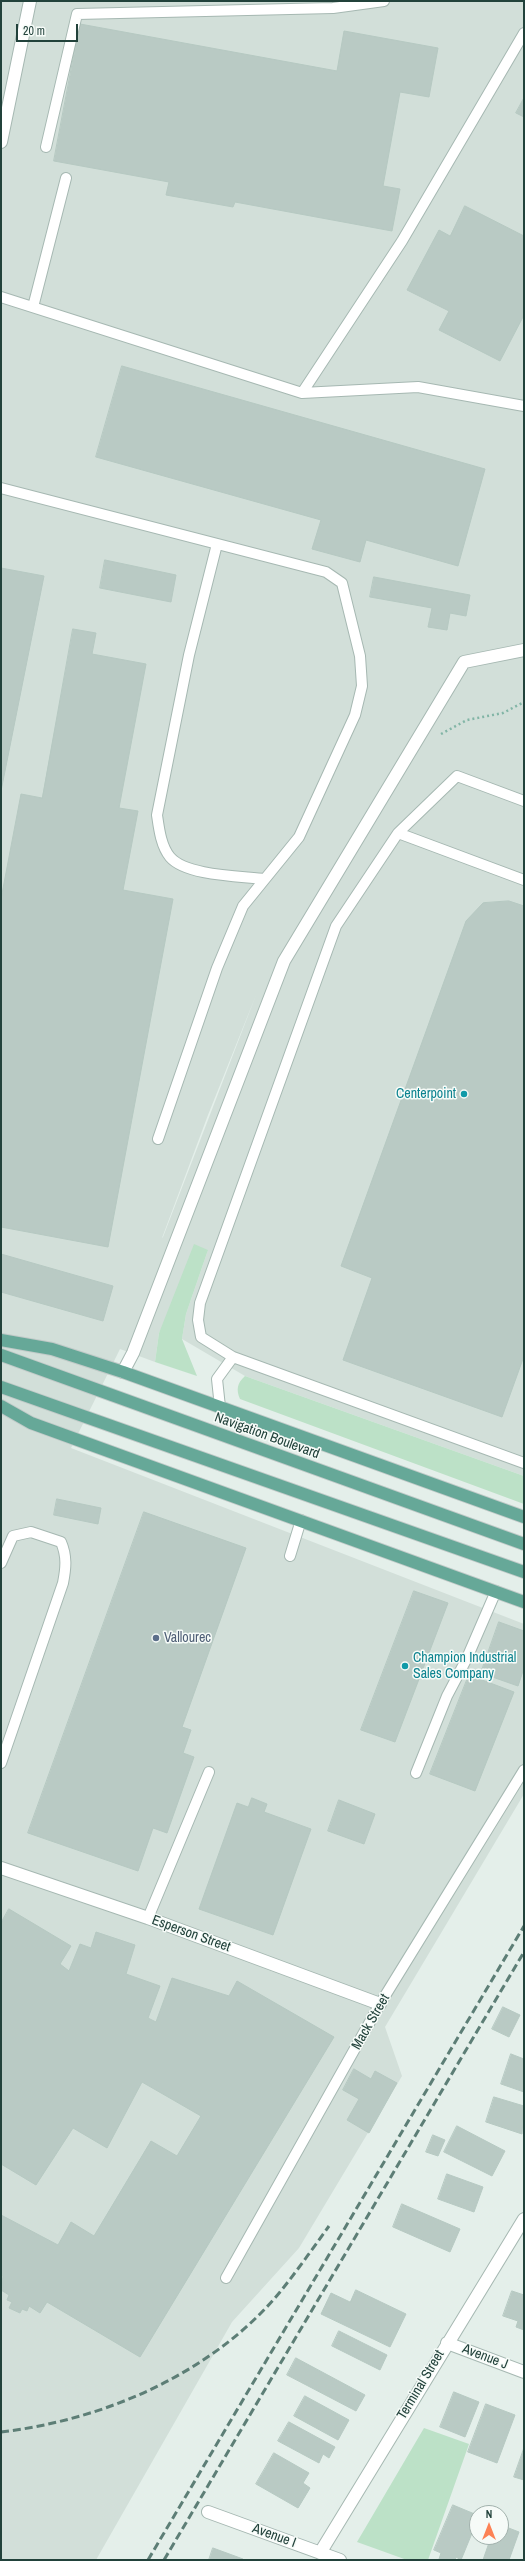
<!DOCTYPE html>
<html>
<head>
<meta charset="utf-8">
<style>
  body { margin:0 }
  #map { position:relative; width:525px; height:2561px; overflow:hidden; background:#e4efea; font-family:"Archivo Narrow",sans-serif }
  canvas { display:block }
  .frame { position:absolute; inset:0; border:2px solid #22423b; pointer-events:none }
  .north { position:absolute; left:469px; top:2505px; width:40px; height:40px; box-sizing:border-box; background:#f6fbf8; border:1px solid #a1b1ac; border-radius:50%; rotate:0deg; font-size:11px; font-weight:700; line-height:16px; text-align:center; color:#22423b }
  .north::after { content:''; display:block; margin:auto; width:14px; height:18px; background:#fc8255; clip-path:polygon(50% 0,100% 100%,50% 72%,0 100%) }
  .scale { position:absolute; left:16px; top:24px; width:62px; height:18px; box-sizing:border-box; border:2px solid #22423b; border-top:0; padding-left:5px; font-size:12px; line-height:14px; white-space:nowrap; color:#22423b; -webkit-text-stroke:3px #f6fbf8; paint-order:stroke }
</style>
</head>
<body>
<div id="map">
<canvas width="525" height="2561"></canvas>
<div class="frame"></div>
<div class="north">N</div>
<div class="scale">20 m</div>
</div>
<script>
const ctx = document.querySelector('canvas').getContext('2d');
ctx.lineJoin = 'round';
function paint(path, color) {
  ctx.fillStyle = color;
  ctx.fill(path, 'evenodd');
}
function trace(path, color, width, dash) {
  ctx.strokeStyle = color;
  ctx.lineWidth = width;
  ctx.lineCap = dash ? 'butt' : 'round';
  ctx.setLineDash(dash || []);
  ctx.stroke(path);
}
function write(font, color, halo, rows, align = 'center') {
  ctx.font = font + ' "Archivo Narrow",sans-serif';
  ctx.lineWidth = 3;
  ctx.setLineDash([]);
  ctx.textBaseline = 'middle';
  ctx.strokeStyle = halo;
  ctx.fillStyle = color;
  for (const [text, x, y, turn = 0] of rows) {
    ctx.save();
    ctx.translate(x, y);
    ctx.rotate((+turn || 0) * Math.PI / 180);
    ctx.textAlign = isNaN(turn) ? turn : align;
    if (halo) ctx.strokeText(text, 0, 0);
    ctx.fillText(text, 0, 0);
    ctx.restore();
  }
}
paint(new Path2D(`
  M1 1H524V1476L245 1376 182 1339 186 1314 208 1250 159 1333 155 1362 120 1349 71 1448 524 1624V1794L385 2027 402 2076 299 2248 232 2322 96 2560H1ZM256 995 163 1237 162 1238 208 1115Z`), '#d2dfd9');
paint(new Path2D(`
  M194 1244 208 1250 186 1314 182 1339 197 1376 155 1362 159 1333Z
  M245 1376 524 1476V1504L240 1399C236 1390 237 1383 245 1376Z
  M424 2428 469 2444 428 2560H407L357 2542Z`), '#bce1c7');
const building = new Path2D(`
  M80 24 337 71 344 31 438 48 429 97 400 92 383 186 400 189 392 231 235 202 233 207 166 195 169 182 54 161Z
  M524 98V117L516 113Z
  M465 206 524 236V315L500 361 439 330 449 311 407 290 439 230 450 236Z
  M122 366 485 469 458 566 366 540 360 562 312 549 321 520 96 457Z
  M105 560 176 575 171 602 100 588Z
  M1 568 44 576 1 791Z
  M374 577 470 595 466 616 450 613 447 630 428 627 432 608 370 597Z
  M73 629 96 633 92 654 146 664 119 808 138 811 123 890 173 899 108 1247 1 1227V899L21 794 42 798Z
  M509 901 524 906V1356L502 1417 343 1360 372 1278 341 1266 466 921 483 903Z
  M1 1254 113 1286 103 1321 1 1292Z
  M57 1499 101 1508 98 1524 54 1515Z
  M144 1512 246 1548 182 1727 191 1730 183 1753 194 1757 167 1833 153 1828 138 1871 28 1833Z
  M414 1591 448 1603 395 1742 361 1730Z
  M499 1622 524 1631V1668L518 1686 481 1673Z
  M469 1675 514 1692 475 1791 430 1774Z
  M252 1798 267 1804 264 1812 311 1829 273 1935 199 1909 237 1803 248 1807Z
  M339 1800 375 1814 364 1844 328 1831Z
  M9 1909 71 1946 60 1964 69 1971 80 1944 91 1948 96 1932 135 1945 126 1974 160 1986 148 2018 156 2022 172 1978 229 1996 237 1981 334 2037 140 2357 47 2302 40 2313 29 2306 27 2311 22 2309 20 2313 9 2308 12 2302 7 2300 9 2295 1 2290 3 2276 1 2275V2215L58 2245 71 2222 94 2236 151 2141 177 2156 201 2116 142 2082 107 2148 73 2128 36 2185 1 2164V1923Z
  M503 2007 520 2015 509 2037 492 2029Z
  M511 2054 524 2059V2092L501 2084Z
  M354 2069 371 2079 375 2071 397 2083 369 2133 347 2120 359 2099 343 2090Z
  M494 2097 524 2106 522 2134 486 2122Z
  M457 2126 505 2151 492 2176 444 2152Z
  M433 2135 445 2140 438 2156 426 2152Z
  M447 2174 483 2187 474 2212 438 2199Z
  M402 2204 460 2229 450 2252 393 2227Z
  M356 2290 406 2314 390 2347 321 2314 331 2293 350 2302Z
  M512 2291 524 2295V2330L516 2327 518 2321 503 2316Z
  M339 2331 387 2355 380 2370 332 2346Z
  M296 2358 365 2395 356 2411 287 2375Z
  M454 2392 479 2402 465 2437 440 2427Z
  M305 2396 349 2420 338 2440 294 2416Z
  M486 2404 515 2415 497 2463 468 2452Z
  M289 2422 335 2447 329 2458 323 2454 319 2463 278 2441Z
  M524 2448V2480L514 2477Z
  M274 2453 309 2473 303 2483 310 2488 298 2508 256 2484Z
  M453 2505 477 2515V2521L461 2560 456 2557 455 2560H441L439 2559 441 2553 434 2550Z
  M501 2525 519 2532 509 2560H483L491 2537H501Z
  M213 2548 243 2559V2560H209Z`);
paint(building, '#b9cac4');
trace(building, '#b6c9c2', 1);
const lane = new Path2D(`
  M46 147 77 14 333 8 384 1
  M1 297 302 393 418 387 524 406
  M33 307 66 178
  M302 393 402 241 524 33
  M1 488 326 572 342 583 360 656 362 686 355 715 299 837 243 906 217 968 158 1139
  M217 544 189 655 157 815C159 829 161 846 170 857 186 876 241 876 265 879
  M398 833 457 776 524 801
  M233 1357 201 1337 198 1320 200 1303 336 926 398 833 524 880
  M220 1407 217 1379 233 1357 524 1463
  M290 1556 301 1520
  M1 1563 13 1536 31 1532 61 1542C67 1556 66 1568 63 1583L1 1763
  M416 1773 447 1696 467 1658 496 1591
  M148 1918 209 1772
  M226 2278 380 2004 524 1770`);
const street = new Path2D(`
  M1 142 30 1
  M123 1372 133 1353 284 961 464 662 524 650
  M1 1868 148 1918 380 2004
  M447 2343 524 2372
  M208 2512 340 2560
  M320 2553 524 2219`);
const primary = new Path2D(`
  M1 1340 52 1349 123 1372 524 1517
  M1 1355 524 1544
  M1 1387 524 1572
  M1 1406 31 1423 524 1602`);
trace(lane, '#a6b8b2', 12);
trace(street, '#a6b8b2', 14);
trace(primary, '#c1cac8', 14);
trace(new Path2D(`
  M441 734 467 720 503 713 524 702`), '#82b5a6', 2.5, [2, 3]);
trace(lane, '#fff', 10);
trace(street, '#fff', 12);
trace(primary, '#66a898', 12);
trace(new Path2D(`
  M1 2432C104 2420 213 2373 280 2292 297 2271 313 2248 329 2226
  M148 2560 524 1926
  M164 2560 524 1952`), '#5d7e76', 3, [8, 4]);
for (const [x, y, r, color] of [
  [464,1094,4,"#0f9aa8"],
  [156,1638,4,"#5c6f8a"],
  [405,1666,4,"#0f9aa8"]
]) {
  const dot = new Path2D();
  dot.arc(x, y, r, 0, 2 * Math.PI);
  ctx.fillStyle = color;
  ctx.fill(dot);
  trace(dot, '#f6fbf8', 1.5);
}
write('14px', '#0d838f', '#f6fbf8', [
  ["Centerpoint",456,1094],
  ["Champion Industrial",413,1658,"left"],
  ["Sales Company",413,1674,"left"]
], 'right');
write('14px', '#22423b', '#f6fbf8', [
  ["Navigation Boulevard",267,1436,20],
  ["Esperson Street",191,1934,20],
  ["Mack Street",371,2022,-60],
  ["Avenue J",485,2357,21],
  ["Terminal Street",421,2385,-59],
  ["Avenue I",274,2536,20]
]);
write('14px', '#4e5e75', '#f6fbf8', [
  ["Vallourec",164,1638]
], 'left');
</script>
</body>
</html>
